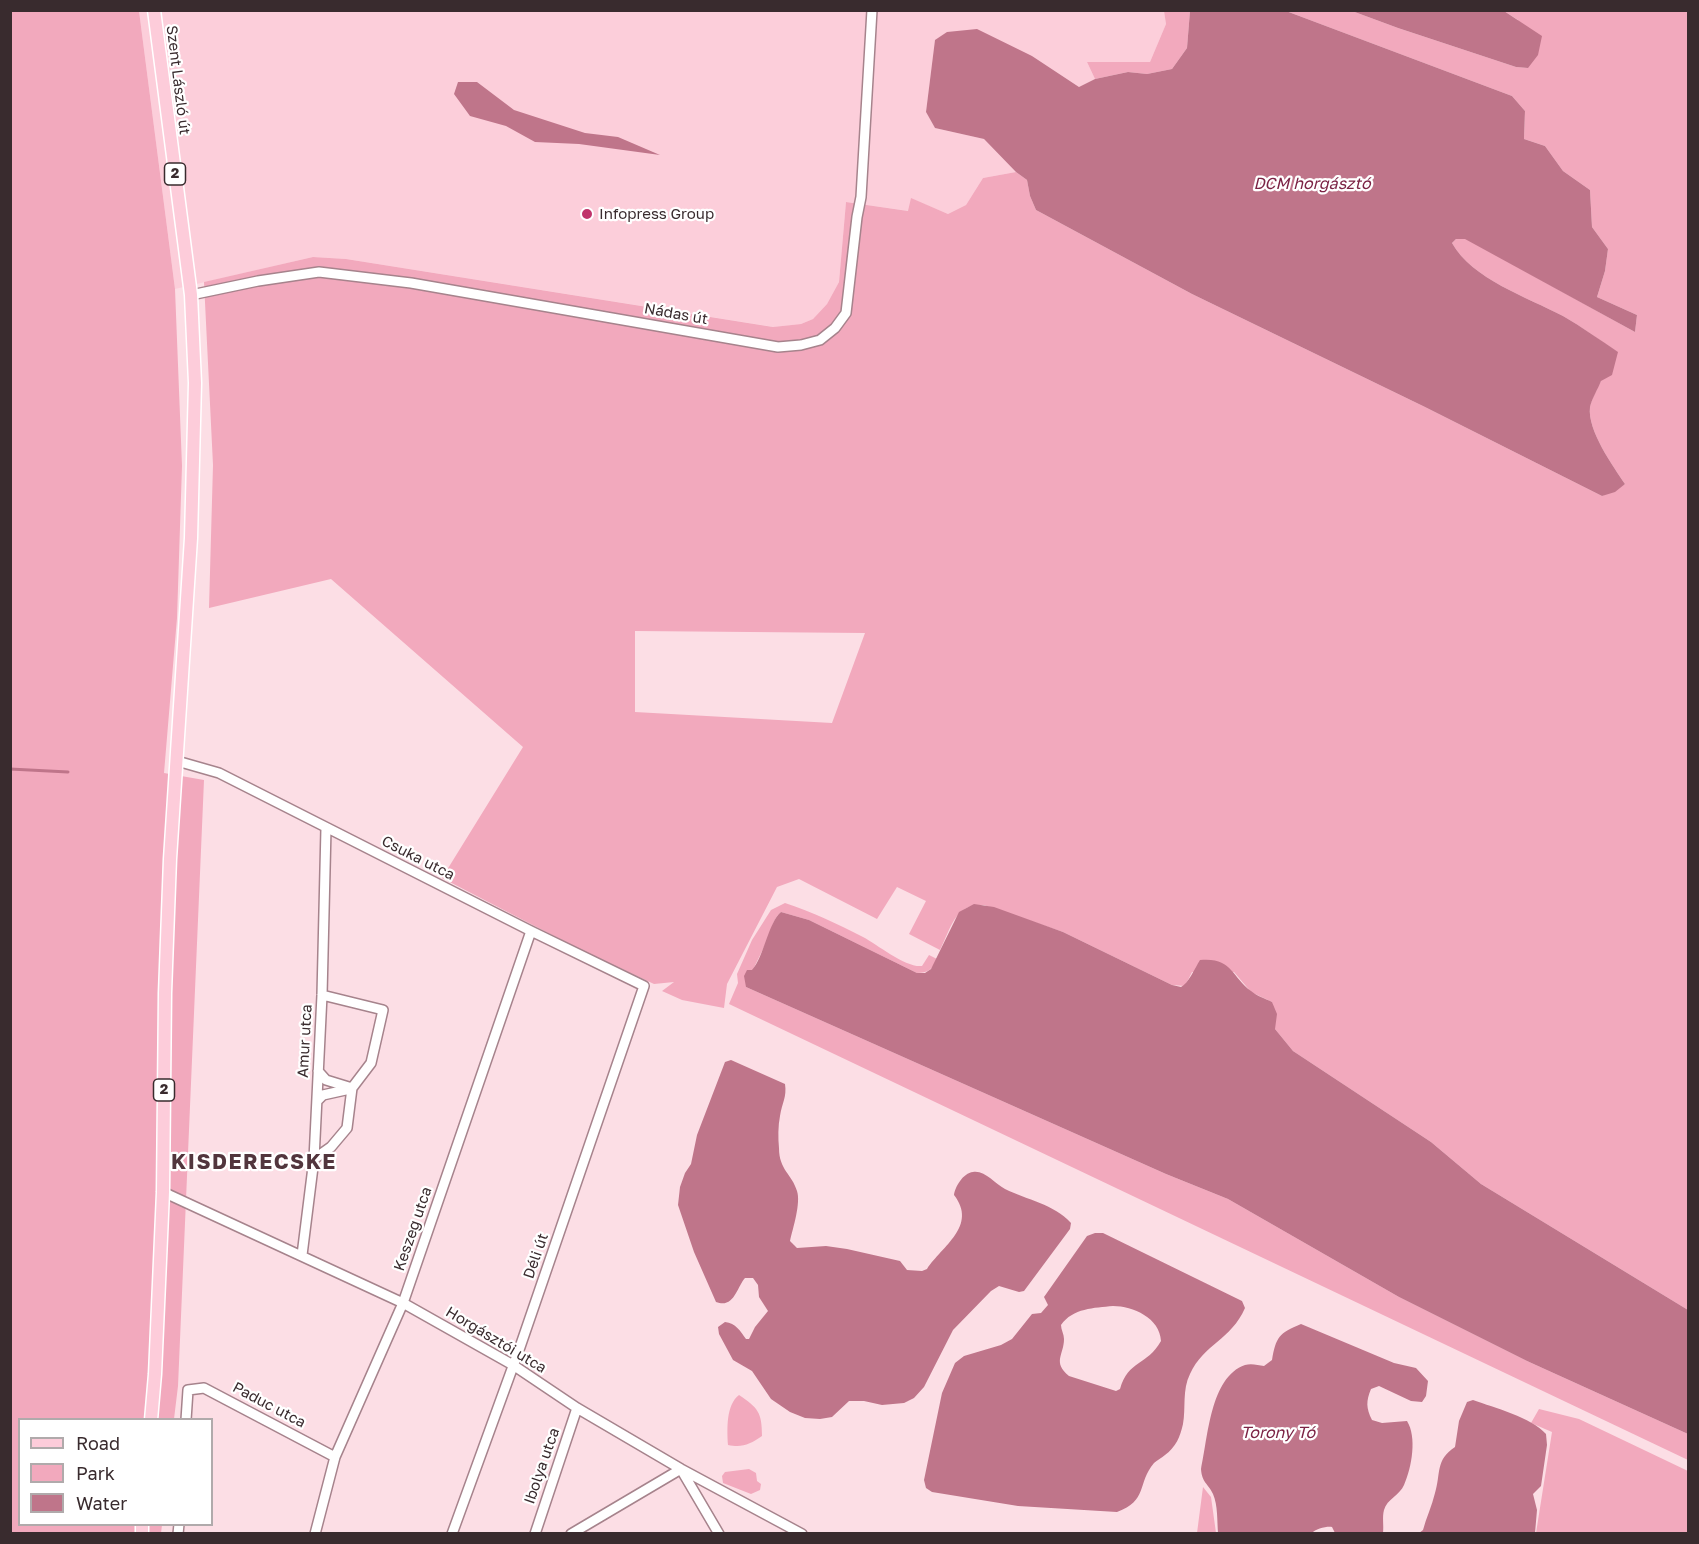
<!DOCTYPE html>
<html>
<head>
<meta charset="utf-8">
<style>
  body { margin:0 }
  #map { position:relative; width:1699px; height:1544px; overflow:hidden; background:#fcdee5; font-family:"Golos Text",sans-serif }
  canvas { display:block }
  .frame { position:absolute; inset:0; border:12px solid #392b2e; pointer-events:none }
  .legend { position:absolute; left:18px; top:1418px; width:195px; height:108px; box-sizing:border-box; background:#fff; border:2px solid #b0aaab; margin:0; padding:8px 10px; list-style:none; font-size:18px; color:#392b2e }
  .legend li { display:flex; align-items:center; gap:12px; height:30px }
  .legend b { width:30px; border:2px solid #b0aaab }
</style>
</head>
<body>
<div id="map">
<canvas width="1699" height="1544"></canvas>
<div class="frame"></div>
<ul class="legend">
<li><b style="height:8px;background:#fdccda"></b>Road</li>
<li><b style="height:16px;background:#f2a9bd"></b>Park</li>
<li><b style="height:16px;background:#bf758a"></b>Water</li>
</ul>
</div>
<script>
const ctx = document.querySelector('canvas').getContext('2d');
ctx.lineJoin = 'round';
function paint(path, color) {
  ctx.fillStyle = color;
  ctx.fill(path, 'evenodd');
}
function trace(path, color, width, dash) {
  ctx.strokeStyle = color;
  ctx.lineWidth = width;
  ctx.lineCap = dash ? 'butt' : 'round';
  ctx.setLineDash(dash || []);
  ctx.stroke(path);
}
function write(font, color, halo, rows, align = 'center') {
  ctx.font = font + ' "Golos Text",sans-serif';
  ctx.lineWidth = 4.5;
  ctx.setLineDash([]);
  ctx.textBaseline = 'middle';
  ctx.strokeStyle = halo;
  ctx.fillStyle = color;
  for (const [text, x, y, turn = 0] of rows) {
    ctx.save();
    ctx.translate(x, y);
    ctx.rotate((+turn || 0) * Math.PI / 180);
    ctx.textAlign = isNaN(turn) ? turn : align;
    if (halo) ctx.strokeText(text, 0, 0);
    ctx.fillText(text, 0, 0);
    ctx.restore();
  }
}
paint(new Path2D(`
  M1164 10 1166 24 1150 62H1087L1095 79 1079 87 1032 56 935 40 926 112 935 128 984 139 1016 172 983 178 966 205 948 214 912 199 909 211 846 202 839 282 827 304 813 319 801 324 774 327 346 259 313 257 175 289 139 11Z`), '#fcceda');
paint(new Path2D(`
  M10 11H139L175 289 182 466 177 618 164 773 204 780 178 1386 174 1419 20 1420V1524L162 1525 161 1533H11Z
  M1164 11H1190L1187 48 1172 69 1147 74 1128 72 1095 79 1087 62H1150L1166 24Z
  M1286 11H1352L1398 28 1516 67 1528 68 1518 20 1504 11H1688V1310L1481 1184 1431 1142 1293 1051 1275 1029 1272 1002 1251 992 1234 972H1192L1185 986 1172 985 1063 932 984 905C955 903 951 928 940 950L909 934 926 901 897 887 877 919 799 879 777 887 727 984 724 1008 682 1000 662 991 674 982 654 984 581 950 442 878 523 747 331 579 209 608 213 465 204 282 313 257 346 259 773 327 801 324 813 319 827 304 839 282 846 202 908 211 911 198 948 214 966 205 983 178 1016 172 1027 180 1030 196 1036 210 1192 294 1425 407 1602 496 1625 484C1613 466 1587 430 1590 407 1593 392 1610 366 1617 352 1599 340 1582 327 1563 316 1527 297 1472 279 1452 243L1456 239 1465 238 1635 332 1637 315 1597 297 1605 271 1608 249 1592 227 1590 190 1563 171 1545 146 1524 139 1525 111 1512 96ZM635 631 865 633 832 723 635 712Z
  M785 903C812 912 838 924 863 937 878 945 906 968 922 966L929 955 937 959C933 969 928 973 917 973L809 920 781 912C773 919 772 928 768 938 761 955 752 969 746 987L1166 1174 1228 1199 1399 1297 1527 1361 1688 1434V1460L729 1004 738 983 737 974 752 940 771 910Z
  M739 1395C758 1408 762 1412 762 1436 750 1444 743 1448 728 1445 727 1429 726 1405 739 1395Z
  M1539 1409 1579 1419 1688 1471V1533H1536L1552 1432 1531 1423Z
  M749 1469 756 1473 757 1481 761 1484 760 1490 751 1494 723 1483 722 1476 725 1472Z
  M1203 1487 1211 1497 1216 1533H1197Z`), '#f2a9bd');
paint(new Path2D(`
  M1190 11H1286L1512 96 1525 111 1524 139 1545 146 1563 171 1590 190 1592 227 1608 249 1605 271 1597 297 1637 315 1635 332 1465 239H1456L1452 243C1472 279 1527 297 1563 316 1582 327 1600 340 1618 352L1612 375 1601 381C1598 389 1592 398 1590 407 1587 430 1613 466 1625 484L1615 492 1602 496 1425 407 1192 294 1036 210 1030 196 1027 180 1016 172 984 139 935 128 926 112 935 40 947 32 977 29 1032 56 1079 87 1095 79 1128 72 1147 74 1172 69 1187 48Z
  M1352 11H1504L1542 36 1538 55 1528 68 1516 67 1398 28Z
  M458 82H477L514 110 585 133 618 137 660 155 579 144 535 142 506 126 470 116 454 94Z
  M974 904 994 907 1063 932 1172 985 1181 987C1188 984 1195 968 1200 960 1232 957 1231 976 1251 991 1257 996 1266 999 1272 1002L1277 1014 1275 1029 1293 1051 1431 1142 1481 1184 1688 1310V1434L1527 1361 1399 1297 1228 1199 1166 1174 746 987 744 976 747 970H752C764 957 768 923 781 912L809 920 917 973H925L931 969 959 912Z
  M731 1060 785 1084C787 1097 782 1103 780 1116 778 1126 778 1138 779 1148 779 1170 792 1174 797 1191 801 1203 793 1228 790 1241L797 1248 826 1246 847 1249 900 1261 907 1270 922 1271 927 1269C942 1246 978 1226 954 1195 955 1187 963 1173 973 1172 985 1170 995 1184 1005 1189 1027 1200 1054 1204 1071 1223L1070 1229 1024 1291 1019 1292 999 1286 991 1291 953 1330 924 1387 914 1398 904 1403 882 1405 864 1401H849L832 1417 820 1419 805 1418 790 1412 771 1399 752 1371 733 1360 719 1334 718 1327 725 1322C736 1323 740 1331 746 1339H749L755 1327 768 1311 759 1297 758 1285 753 1278H745C737 1287 734 1309 716 1302L694 1252 678 1205 680 1187 685 1173 691 1164 697 1135 725 1062Z
  M1095 1233H1103L1242 1301 1245 1308C1231 1340 1204 1344 1190 1374 1182 1390 1186 1408 1183 1424 1180 1437 1176 1447 1165 1455 1162 1458 1157 1460 1154 1463 1137 1483 1148 1501 1117 1512L1018 1506 932 1492 926 1488 924 1480 942 1393 955 1363 964 1356 1001 1345 1012 1339 1032 1314 1041 1313 1048 1305 1044 1297 1087 1236ZM1113 1306C1133 1306 1160 1318 1161 1341 1147 1366 1128 1360 1120 1389L1116 1391 1069 1376C1052 1362 1064 1355 1064 1339 1064 1334 1061 1330 1061 1325 1073 1308 1094 1308 1113 1306Z
  M1301 1324 1394 1363 1416 1368 1428 1381 1426 1396 1422 1402 1411 1401 1379 1386 1371 1389C1366 1401 1366 1408 1372 1420L1382 1423 1407 1421C1417 1437 1412 1467 1404 1485 1400 1495 1387 1499 1384 1510 1382 1517 1384 1526 1383 1533H1335L1332 1527C1327 1526 1315 1529 1312 1533H1218C1217 1522 1218 1505 1213 1494 1208 1483 1202 1483 1201 1469 1208 1438 1210 1377 1245 1365 1251 1363 1258 1365 1264 1366L1272 1360C1276 1337 1279 1333 1301 1324Z
  M1473 1400C1495 1408 1531 1417 1546 1434L1547 1445 1541 1486 1533 1494 1537 1510 1535 1533H1419L1423 1530C1426 1518 1432 1506 1435 1493 1441 1474 1435 1460 1455 1447L1459 1421 1467 1402Z`), '#bf758a');
trace(new Path2D(`
  M10 769 68 772`), '#bf758a', 3);
const minor = new Path2D(`
  M191 295 258 281 319 272 411 283 778 347 801 345 820 340 835 328 846 313 857 217 861 197 872 10
  M177 761 219 773 531 931 644 986 520 1347 452 1534
  M318 1071 326 1080 352 1088
  M317 1101 323 1095 350 1089
  M314 1159 331 1147 347 1128 352 1088 371 1063 383 1010 322 995
  M163 1192 403 1303 513 1365 577 1408 681 1469 802 1534
  M302 1255 314 1159 322 995 326 828
  M186 1420 188 1390 204 1388 335 1457
  M682 1471 719 1534
  M178 1534 179 1524
  M315 1534 335 1457 403 1303 531 931
  M535 1534 577 1408
  M571 1534 681 1469`);
const major = new Path2D(`
  M151 1420 155 1374 163 1192 165 993 170 859 191 538 195 383 191 295 154 10
  M142 1534V1524`);
trace(minor, '#a6838c', 12);
trace(major, '#fff', 15);
trace(minor, '#fff', 9);
trace(major, '#fdccda', 12);
for (const [x, y, r, color] of [
  [587,214,6,"#c0346b"]
]) {
  const dot = new Path2D();
  dot.arc(x, y, r, 0, 2 * Math.PI);
  ctx.fillStyle = color;
  ctx.fill(dot);
  trace(dot, '#fff', 2);
}
for (const [x, y, w] of [
  [175,174,21],
  [164,1090,21]
]) {
  const box = new Path2D();
  box.roundRect(x - w / 2, y - 11, w, 22, 4.5);
  ctx.fillStyle = '#fff';
  ctx.fill(box);
  trace(box, '#392b2e', 1.5);
}
write('bold 14px', '#392b2e', null, [
  ["2",175,174],
  ["2",164,1090]
]);
write('15px', '#392b2e', '#fff', [
  ["Szent László út",178,80,83],
  ["Nádas út",676,314,10],
  ["Csuka utca",418,858,27],
  ["Amur utca",305,1041,-87],
  ["Keszeg utca",413,1229,-71],
  ["Déli út",536,1256,-71],
  ["Horgásztói utca",496,1340,31],
  ["Paduc utca",269,1405,28],
  ["Ibolya utca",542,1466,-71]
]);
write('15px', '#392b2e', '#fff', [
  ["Infopress Group",599,214]
], 'left');
write('italic 16px', '#7c2345', '#fff', [
  ["DCM horgásztó",1312,184],
  ["Torony Tó",1278,1433]
]);
ctx.letterSpacing = '1.5px';
write('bold 21px', '#52353d', '#fff', [
  ["KISDERECSKE",254,1162]
]);
ctx.letterSpacing = '0px';
</script>
</body>
</html>
